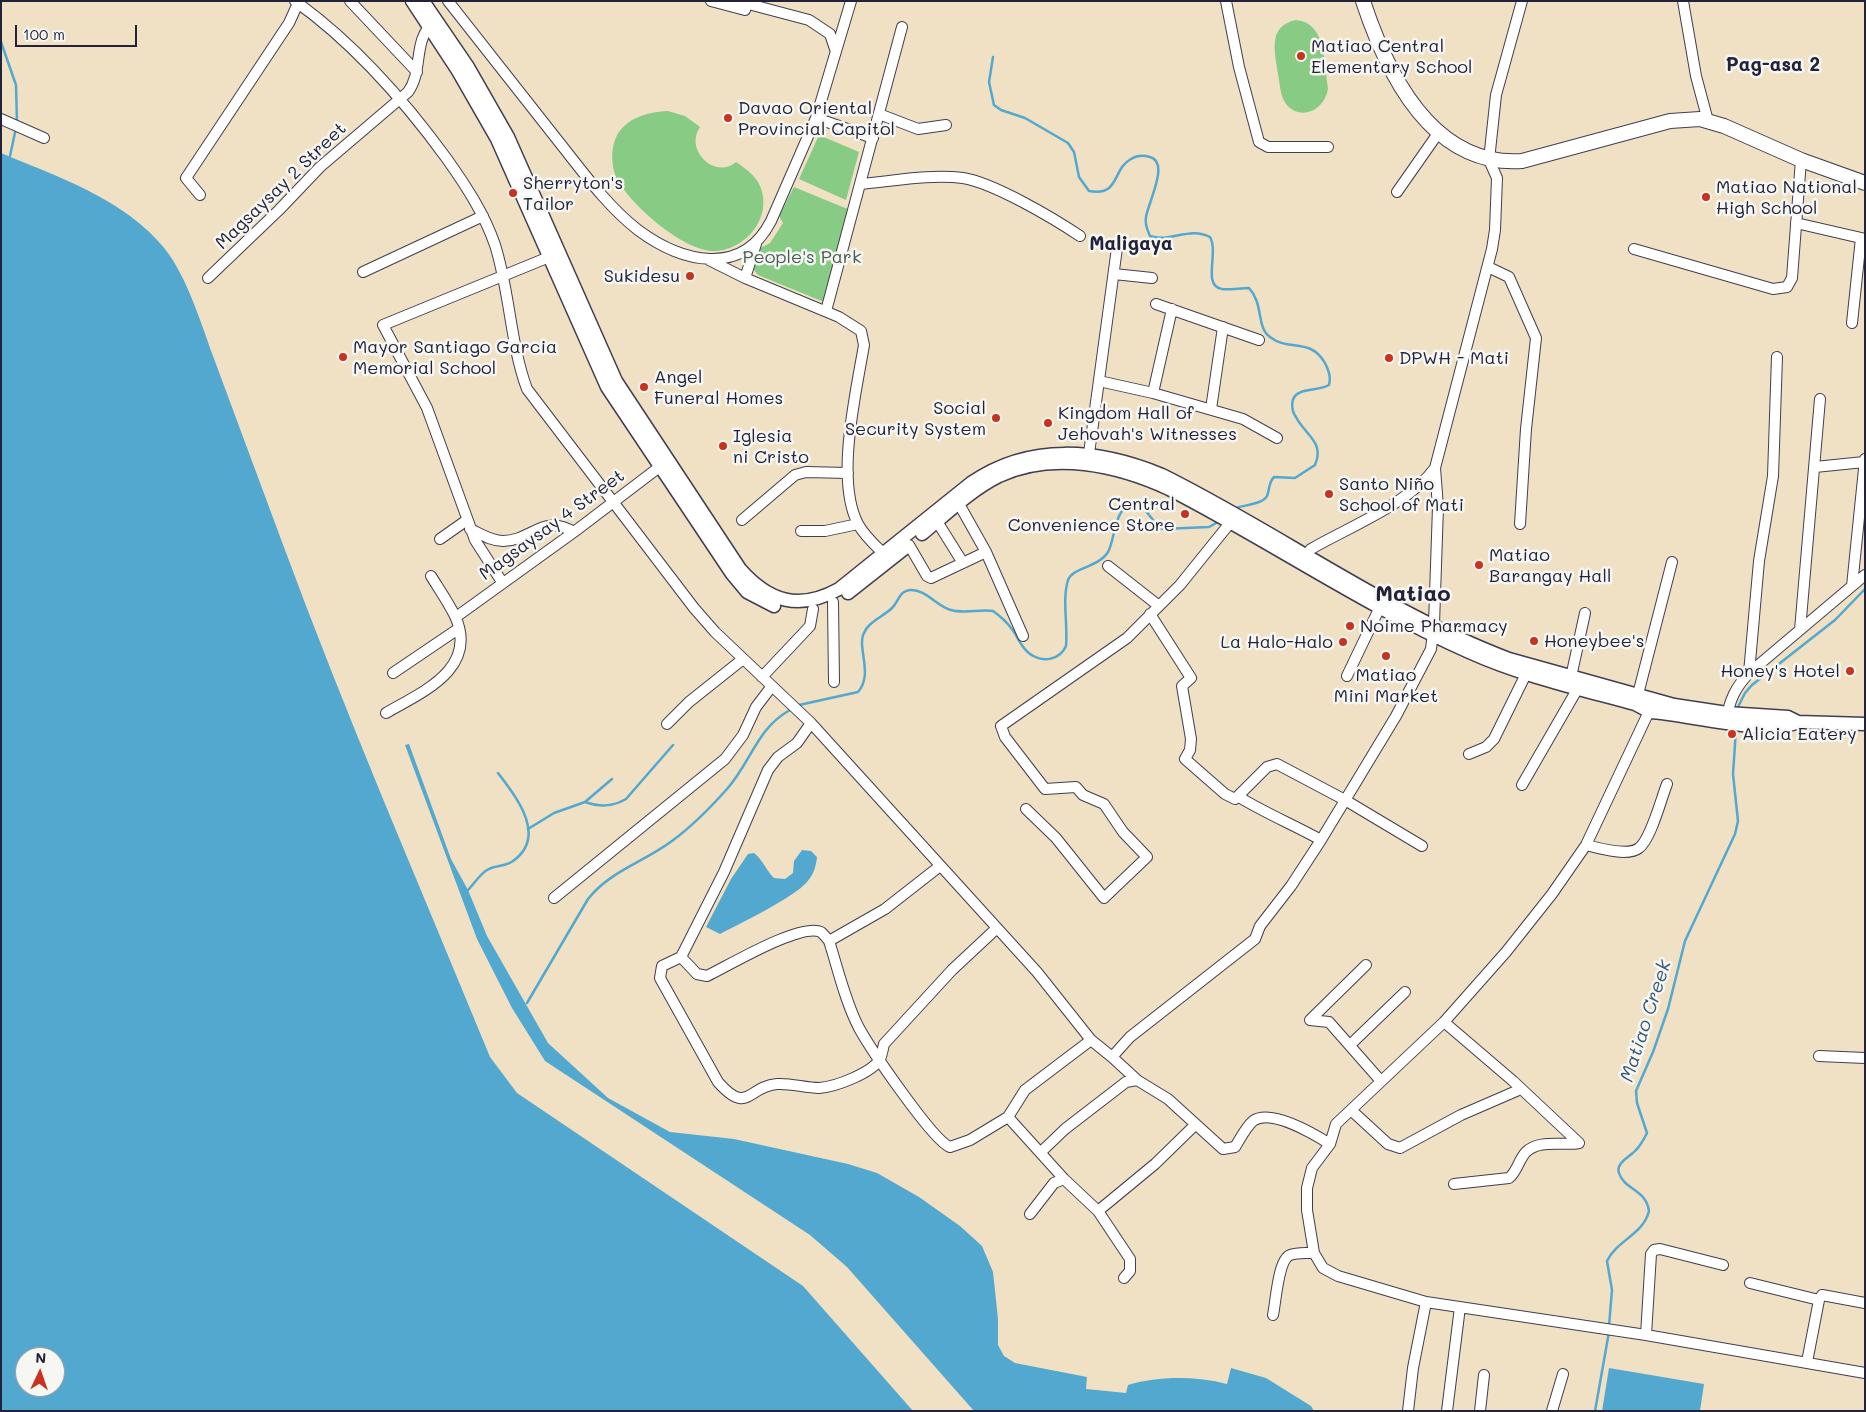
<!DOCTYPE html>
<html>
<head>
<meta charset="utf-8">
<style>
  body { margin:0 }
  #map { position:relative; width:1866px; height:1412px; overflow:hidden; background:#f0e0c4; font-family:Mali,sans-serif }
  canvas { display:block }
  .frame { position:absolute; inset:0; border:2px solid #22223b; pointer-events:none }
  .north { position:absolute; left:15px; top:1347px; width:50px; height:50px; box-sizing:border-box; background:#f6f6f2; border:1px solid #a1a1a9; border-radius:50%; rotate:3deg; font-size:14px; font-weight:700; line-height:20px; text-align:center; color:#22223b }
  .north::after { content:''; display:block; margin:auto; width:18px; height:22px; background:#c8321e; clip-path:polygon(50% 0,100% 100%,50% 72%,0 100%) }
  .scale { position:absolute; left:15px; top:25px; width:122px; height:22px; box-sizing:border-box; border:2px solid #22223b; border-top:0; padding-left:6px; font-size:15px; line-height:18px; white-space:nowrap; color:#22223b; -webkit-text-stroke:4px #f6f6f2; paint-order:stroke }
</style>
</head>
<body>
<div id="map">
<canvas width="1866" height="1412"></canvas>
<div class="frame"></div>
<div class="north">N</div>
<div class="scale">100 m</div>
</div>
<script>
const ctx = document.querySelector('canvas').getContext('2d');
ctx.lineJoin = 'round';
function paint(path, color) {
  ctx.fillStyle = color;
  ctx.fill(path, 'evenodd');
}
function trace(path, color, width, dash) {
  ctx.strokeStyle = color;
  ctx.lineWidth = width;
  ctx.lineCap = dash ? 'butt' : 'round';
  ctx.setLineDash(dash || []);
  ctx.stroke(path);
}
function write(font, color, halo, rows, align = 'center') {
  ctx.font = font + ' Mali,sans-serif';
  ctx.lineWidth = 5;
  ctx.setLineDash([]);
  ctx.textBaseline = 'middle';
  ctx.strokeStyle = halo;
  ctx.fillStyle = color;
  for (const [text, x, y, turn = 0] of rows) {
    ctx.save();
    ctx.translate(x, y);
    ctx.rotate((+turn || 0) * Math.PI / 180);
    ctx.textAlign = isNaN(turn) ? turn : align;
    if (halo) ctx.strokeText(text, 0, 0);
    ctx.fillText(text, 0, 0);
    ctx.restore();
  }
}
paint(new Path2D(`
  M1296 20C1327 23 1324 64 1328 88 1326 108 1302 123 1286 104 1280 96 1280 84 1278 74 1275 52 1267 26 1296 20Z
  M668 111 685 116 700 127C684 150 715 180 736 162 745 168 756 176 760 186 773 216 747 249 716 251 685 253 629 204 616 177 612 167 611 154 614 143 621 119 646 112 668 111Z
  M819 135 859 152 846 200 799 179Z
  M794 187 850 210 824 302 758 275 753 269 760 248 770 243 783 223 779 216Z`), '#88cb84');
paint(new Path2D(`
  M1 153C58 177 125 199 165 249 187 277 201 323 213 356 236 418 259 480 282 542 346 716 420 886 490 1057L517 1093 803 1286 913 1411H1ZM25 1357H55V1387H25Z
  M409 744 451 859 468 890 487 936 548 1043 608 1098 670 1132 734 1139 848 1164 877 1173 919 1197 960 1226 982 1246 993 1272 998 1319V1345L1004 1356 1015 1363 1087 1377 1086 1389 1126 1393 1128 1385C1159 1376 1195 1376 1227 1384L1231 1368 1266 1378 1311 1406 1314 1411H974L847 1267 810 1235 545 1061 512 1008 477 939 405 745Z
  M802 850 811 851 817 857C816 866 814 874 807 882 793 898 741 923 720 934L706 927 731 879 748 854 754 853C763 860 766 870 774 878L785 879 793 873 794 861Z
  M1609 1368 1704 1384 1700 1411H1602Z`), '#53a8cf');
trace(new Path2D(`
  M1 42 16 85 17 123
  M993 57 989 82 994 105 1001 110 1025 118 1068 143 1074 152 1079 177 1089 191C1120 197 1112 169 1131 159 1137 155 1143 155 1150 157 1170 162 1148 203 1146 217 1145 224 1147 229 1150 236 1170 243 1189 226 1210 237 1219 253 1202 286 1222 289 1230 290 1240 288 1249 288 1264 304 1256 327 1270 337 1289 352 1310 337 1325 363 1329 371 1331 377 1329 385 1318 391 1307 388 1299 393 1290 397 1291 410 1296 417 1305 435 1325 442 1315 465L1295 478 1274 477C1268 483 1270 489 1267 496 1263 504 1244 505 1236 508
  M10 156 16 128
  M799 705 858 692C870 678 863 661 862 644 862 641 862 636 864 633 868 622 884 616 892 608 899 601 899 591 910 590 926 589 936 606 951 610 965 614 979 609 993 611 1000 616 1006 621 1011 628 1018 636 1020 647 1030 654 1043 663 1060 660 1066 646 1068 625 1062 600 1068 580 1073 567 1098 568 1108 552 1115 540 1114 510 1130 505 1145 500 1151 523 1162 529L1209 527 1218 522
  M1738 707 1745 693 1752 685 1835 620 1865 589
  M585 802C600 807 612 807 626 799L673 745
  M528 829 554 813 585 802 612 779
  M468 890C474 884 480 874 487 870 495 865 505 867 513 861 548 836 516 797 498 773
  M527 1003 588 899C610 871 644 862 672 841 691 827 711 807 727 789 751 762 757 728 790 710
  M1609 1326 1612 1290 1607 1261C1617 1240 1643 1235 1649 1211 1646 1189 1624 1190 1619 1173 1615 1163 1631 1156 1636 1150 1641 1145 1644 1139 1647 1133L1637 1103 1636 1091 1653 1052 1668 1009 1685 941 1735 834 1738 821 1733 774 1736 729
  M1595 1411 1609 1332`), '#53a8cf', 2.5);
const minor = new Path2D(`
  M295 1C354 43 404 100 447 159 466 186 484 213 495 245 510 292 510 343 527 389L694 608 715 632 811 723 1037 972 1091 1040 1112 1057
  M350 1 417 72
  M448 1C485 48 522 95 559 142 583 172 607 206 638 230 681 262 742 278 771 221L816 118 851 1
  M711 1 745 10
  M737 1 809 20 830 34 835 49
  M1226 1 1239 67 1259 142 1268 147H1328
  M1683 1 1696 76 1708 121
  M879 114 918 129 946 125
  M816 118 873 138
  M1 119 44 138
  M860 184C894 181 930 174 963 178 994 183 1053 218 1080 236
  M1397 192 1439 132
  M200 195 186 178 289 23 299 1
  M1796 223 1865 239
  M1634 249 1773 289 1787 287 1792 278 1801 160
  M709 260 745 278 839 317 861 331 864 345C856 393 835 480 858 524 865 537 877 547 888 558
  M1488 267 1509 277 1536 338 1526 429 1520 524
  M363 272 483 216
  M1114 274 1152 278
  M208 278 279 210 320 167 408 92C424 70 412 40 434 22
  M745 278 756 244
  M1156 304 1259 340
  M826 311 902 27
  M1852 323 1861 238
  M1099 381 1153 393 1172 309
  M1153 393 1243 419 1277 438
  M1211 409 1223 327
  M1088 461 1117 248
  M1815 467 1864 462
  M959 504 986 552 1023 636
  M933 515 963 563
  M742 520 795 475 806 472 848 473
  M470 529C481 534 491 541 503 541 532 541 542 513 574 532
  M801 531H825L858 524
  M440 539 467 520
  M909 545 927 576 931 578 986 552
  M1302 560 1311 549C1349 527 1410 503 1435 468L1492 249 1495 230 1497 178 1489 160 1496 95 1522 1
  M1108 566 1159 606
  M502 582 475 540 427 408 383 325 554 255
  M1852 586 1865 459
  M833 602 834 682
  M1150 614 1191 678 1182 686 1191 739 1190 750 1185 759 1225 794 1235 799 1267 767 1277 764 1345 800 1422 846
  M456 617 574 532 666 462
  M1800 630 1820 399
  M393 673 458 629
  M1749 673 1759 561 1773 476 1777 357
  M1347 676 1380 607
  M762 677 810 626 813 609
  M1571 677 1585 613
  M1636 702 1672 562
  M1652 705 1586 845 1552 894 1506 952 1444 1022 1336 1124 1330 1144 1312 1168 1307 1188V1210L1314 1253 1323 1268 1338 1276 1426 1302 1646 1335 1865 1373
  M386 713C422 692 479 669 455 616 448 602 439 589 431 576
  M1727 719C1729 700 1736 687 1749 673L1865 575
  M811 723 797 743 778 757 768 770 724 872 681 957 662 966 660 978 718 1082C748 1116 748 1086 777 1084 791 1083 805 1088 819 1088 835 1087 872 1073 880 1059 882 1055 883 1048 884 1044L952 970 997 928
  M667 724 689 702 743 659
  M1469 754 1486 747 1494 739 1526 674
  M1522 785 1578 688
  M1239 797C1265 813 1294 825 1321 840
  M1026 809 1056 838 1104 898 1147 857 1123 832 1104 804 1083 795 1076 787 1045 789 1005 737 1001 726 1127 638 1180 585 1230 523
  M1586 845C1598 848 1628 857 1639 848 1651 839 1661 799 1667 784
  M554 898 725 759 743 735 756 707 772 686
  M829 941 885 909 940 866
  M681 957 697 974 707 976C728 966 801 922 821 932 823 934 827 938 829 941 838 969 845 1001 859 1028 870 1048 933 1141 950 1147L970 1140 1008 1117 1025 1090 1091 1040
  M1366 965 1310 1020 1329 1022 1380 1080
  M1444 1022 1513 1081 1579 1143
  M1350 1045 1405 992
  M1819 1056 1865 1058
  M1351 1110 1388 1144 1400 1148 1461 1115 1521 1089
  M1008 1117 1064 1179 1098 1211 1130 1259V1271L1124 1278
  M1330 1144C1314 1134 1271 1108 1253 1121 1246 1127 1240 1139 1235 1147L1223 1149 1168 1099 1137 1080 1112 1057 1130 1037 1255 939 1260 926 1291 886 1321 840 1396 716 1431 649 1434 624 1438 507 1435 468
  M1041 1152 1065 1129 1126 1082 1137 1080
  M1454 1184 1509 1178C1517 1172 1519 1159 1526 1152 1539 1139 1563 1146 1579 1143
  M1098 1211 1155 1164 1195 1125
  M1030 1214 1054 1183 1064 1179
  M1750 1283 1819 1300
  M1273 1315C1276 1301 1278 1260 1290 1255 1297 1252 1306 1253 1314 1253
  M1646 1335 1651 1254 1654 1250 1660 1249 1723 1265
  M1807 1362 1819 1300 1822 1295 1865 1303
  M1408 1411 1413 1368 1426 1302
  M1447 1411 1460 1307
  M1480 1411 1484 1375
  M1552 1411 1563 1374`);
const major = new Path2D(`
  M412 1 458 71 497 139 607 387 732 574 747 592 774 606
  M423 1 468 67 508 137 616 381 740 569C769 602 799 611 839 589L971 483C1030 442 1099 449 1162 475 1279 533 1387 613 1509 659L1674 705 1727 713 1788 717 1798 722 1865 724
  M922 534C946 514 971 490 999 476 1053 451 1117 465 1169 489 1270 541 1365 606 1469 652 1522 676 1580 689 1635 704L1650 712C1686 714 1768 736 1798 722
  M848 593 905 548`);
const highway = new Path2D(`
  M1363 1C1387 74 1432 167 1522 161L1670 121 1700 119 1724 126 1801 160 1865 183`);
trace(minor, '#413e50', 12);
trace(major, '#413e50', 15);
trace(highway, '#413e50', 16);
trace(minor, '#fff', 10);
trace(major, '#fff', 12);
trace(highway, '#fff', 14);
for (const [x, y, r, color] of [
  [1301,56,5,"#c8321e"],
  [728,118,5,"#c8321e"],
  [513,193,5,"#c8321e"],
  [1706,197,5,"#c8321e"],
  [690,276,5,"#c8321e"],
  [343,357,5,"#c8321e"],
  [1389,358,5,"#c8321e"],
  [644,387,5,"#c8321e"],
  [996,418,5,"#c8321e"],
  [1048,423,5,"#c8321e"],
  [723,446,5,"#c8321e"],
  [1329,494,5,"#c8321e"],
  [1185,514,5,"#c8321e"],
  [1479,565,5,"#c8321e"],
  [1350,626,5,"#c8321e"],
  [1534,641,5,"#c8321e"],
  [1343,642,5,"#c8321e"],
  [1386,656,5,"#c8321e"],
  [1850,671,5,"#c8321e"],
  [1732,734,5,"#c8321e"]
]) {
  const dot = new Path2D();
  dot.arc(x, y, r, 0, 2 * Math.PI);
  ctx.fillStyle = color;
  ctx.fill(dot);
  trace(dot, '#f6f6f2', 2);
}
write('18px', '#22223b', '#f6f6f2', [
  ["Matiao Central",1311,46],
  ["Elementary School",1311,67],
  ["Davao Oriental",738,108],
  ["Provincial Capitol",738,129],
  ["Sherryton's",523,183],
  ["Tailor",523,204],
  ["Matiao National",1716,187],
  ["High School",1716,208],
  ["Sukidesu",680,276,"right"],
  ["Mayor Santiago Garcia",353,347],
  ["Memorial School",353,368],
  ["DPWH - Mati",1399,358],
  ["Angel",654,377],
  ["Funeral Homes",654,398],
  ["Social",986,408,"right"],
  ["Security System",986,429,"right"],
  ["Kingdom Hall of",1058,413],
  ["Jehovah's Witnesses",1058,434],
  ["Iglesia",733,436],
  ["ni Cristo",733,457],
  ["Santo Niño",1339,484],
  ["School of Mati",1339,505],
  ["Central",1175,504,"right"],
  ["Convenience Store",1175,525,"right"],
  ["Matiao",1489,555],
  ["Barangay Hall",1489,576],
  ["Noime Pharmacy",1360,626],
  ["Honeybee's",1544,641],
  ["La Halo-Halo",1333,642,"right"],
  ["Honey's Hotel",1840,671,"right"],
  ["Matiao",1386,675,"center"],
  ["Mini Market",1386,696,"center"],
  ["Alicia Eatery",1742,734]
], 'left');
write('18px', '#22223b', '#f6f6f2', [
  ["Magsaysay 2 Street",281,186,-44],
  ["Magsaysay 4 Street",552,525,-36]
]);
write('18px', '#465d55', '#f6f6f2', [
  ["People's Park",802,257]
]);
write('bold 19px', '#22223b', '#f6f6f2', [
  ["Pag-asa 2",1773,65],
  ["Maligaya",1131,244]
]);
write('italic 19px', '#365876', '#f6f6f2', [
  ["Matiao Creek",1646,1021,-72]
]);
write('bold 22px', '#22223b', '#f6f6f2', [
  ["Matiao",1413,594]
]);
</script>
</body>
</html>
